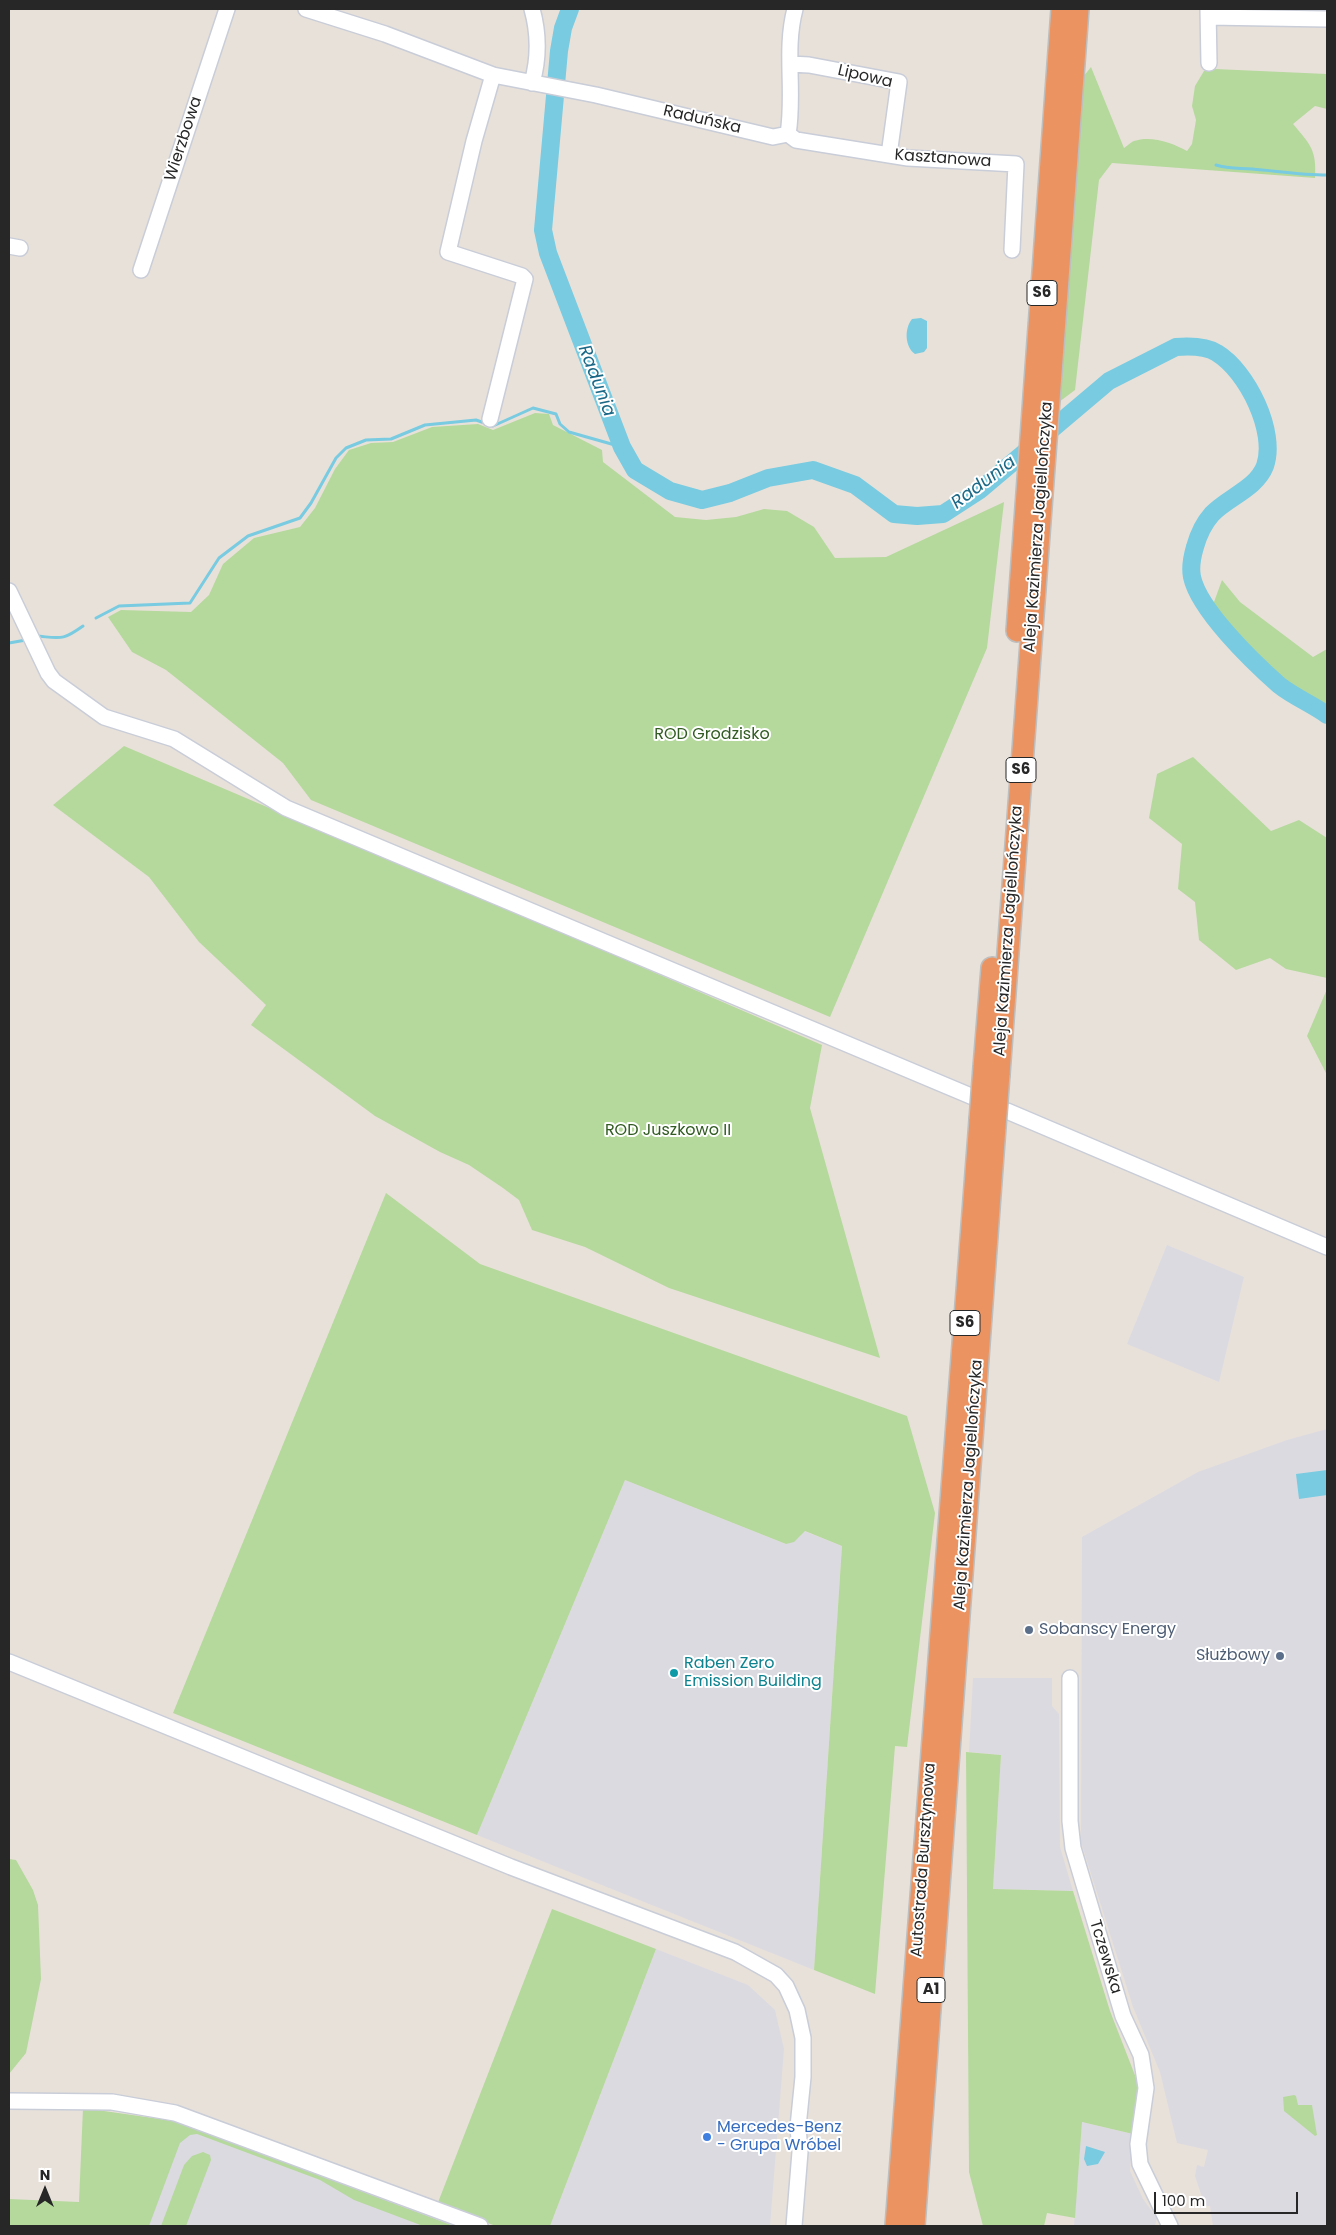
<!DOCTYPE html>
<html>
<head>
<meta charset="utf-8">
<style>
  body { margin:0 }
  #map { position:relative; width:1336px; height:2235px; overflow:hidden; background:#e8e1da; font-family:Poppins,sans-serif }
  canvas { display:block }
  .frame { position:absolute; inset:0; border:10px solid #272727; pointer-events:none }
  .north { position:absolute; left:20px; top:2165px; width:50px; height:50px; -webkit-text-stroke:4px #fff; paint-order:stroke; rotate:0deg; font-size:14px; font-weight:700; line-height:20px; text-align:center; color:#272727 }
  .north::after { content:''; display:block; margin:auto; width:18px; height:22px; background:#272727; clip-path:polygon(50% 0,100% 100%,50% 72%,0 100%) }
  .scale { position:absolute; left:1154px; top:2192px; width:144px; height:22px; box-sizing:border-box; border:2px solid #272727; border-top:0; padding-left:6px; font-size:15px; line-height:18px; white-space:nowrap; color:#272727; -webkit-text-stroke:4px #fff; paint-order:stroke }
</style>
</head>
<body>
<div id="map">
<canvas width="1336" height="2235"></canvas>
<div class="frame"></div>
<div class="north">N</div>
<div class="scale">100 m</div>
</div>
<script>
const ctx = document.querySelector('canvas').getContext('2d');
ctx.lineJoin = 'round';
function paint(path, color) {
  ctx.fillStyle = color;
  ctx.fill(path, 'evenodd');
}
function trace(path, color, width, dash) {
  ctx.strokeStyle = color;
  ctx.lineWidth = width;
  ctx.lineCap = dash ? 'butt' : 'round';
  ctx.setLineDash(dash || []);
  ctx.stroke(path);
}
function write(font, color, halo, rows, align = 'center') {
  ctx.font = font + ' Poppins,sans-serif';
  ctx.lineWidth = 4;
  ctx.setLineDash([]);
  ctx.textBaseline = 'middle';
  ctx.strokeStyle = halo;
  ctx.fillStyle = color;
  for (const [text, x, y, turn = 0] of rows) {
    ctx.save();
    ctx.translate(x, y);
    ctx.rotate((+turn || 0) * Math.PI / 180);
    ctx.textAlign = isNaN(turn) ? turn : align;
    if (halo) ctx.strokeText(text, 0, 0);
    ctx.fillText(text, 0, 0);
    ctx.restore();
  }
}
paint(new Path2D(`
  M1167 1245 1244 1277 1219 1382 1127 1344Z
  M1327 1429V2226H1213L1210 2206H1205L1195 2176 1197 2165 1204 2167 1208 2150 1177 2143 1160 2072 1133 2007 1081 1842 1082 1537 1198 1472 1287 1440Z
  M625 1480 786 1544 799 1537 804 1531 842 1546 814 1970 477 1835Z
  M973 1678H1052V1706L1059 1714 1060 1847 1073 1891 993 1889 1001 1755 969 1752Z
  M656 1949 748 1985 775 2010 784 2049 770 2226H550Z
  M174 2121 454 2226H108Z
  M1082 2122 1133 2134 1130 2171 1143 2199 1157 2218 1155 2226 1074 2225Z`), '#dcdae1');
paint(new Path2D(`
  M1091 67 1124 148C1127 146 1131 142 1134 141 1151 135 1173 143 1187 151L1192 144 1196 120 1192 106 1195 86 1204 71 1215 69 1327 74V109L1315 106 1293 124C1310 144 1317 150 1315 178L1112 163 1099 180 1075 390 1059 402 1083 77Z
  M535 413 549 414 553 425 602 450 603 462 675 517 706 520 736 517 764 509 787 511 814 527 835 558 886 557 1004 502 987 648 830 1017 311 800 283 763 166 670 132 652 108 617 121 610 191 612 209 595 223 564 254 538 300 527 315 508 335 469 349 450 371 443 393 442 432 427 478 424 493 430Z
  M1222 580 1240 602 1313 657 1327 649V713H1324L1280 685 1210 613Z
  M124 746 614 955 822 1045 810 1108 880 1358 669 1288 585 1247 532 1230 519 1200 503 1188 469 1165 440 1152 375 1116 251 1025 266 1005 199 942 149 877 53 805Z
  M1193 757 1271 831 1299 820 1327 838V978L1286 969 1270 958 1236 970 1199 940 1195 902 1178 889 1182 844 1149 818 1157 774Z
  M1327 989V1075L1307 1036Z
  M386 1193 480 1264 907 1416 935 1513 907 1747 895 1746 875 1994 814 1970 842 1546 805 1531 794 1542 786 1544 625 1480 477 1835 173 1713Z
  M966 1752 1001 1755 993 1889 1073 1891 1110 2011 1138 2083 1133 2134 1082 2122 1075 2218 1047 2213 1044 2226H983L969 2172Z
  M9 1859 16 1860 33 1890 38 1905 41 1979 26 2053 9 2074Z
  M552 1909 656 1949 550 2226H496L437 2205Z
  M1294 2095 1296 2096 1298 2105H1312L1317 2135 1315 2136 1284 2111 1283 2097Z
  M83 2108 174 2121 454 2226H423L354 2200 320 2180 197 2134 190 2135 180 2143 149 2226H9V2199L79 2202Z
  M203 2152 210 2155 211 2160 186 2226H161L184 2165 192 2156Z`), '#b5d99c');
paint(new Path2D(`
  M921 318 927 321V348L924 352 915 354C905 347 904 329 912 319Z
  M1327 1470V1495L1299 1499 1296 1474Z
  M1086 2146 1105 2152 1098 2164 1087 2166 1084 2159Z`), '#78cbe0');
trace(new Path2D(`
  M1216 165C1228 169 1239 168 1252 169 1277 171 1301 175 1327 175
  M96 618 119 606 190 603 219 558 248 536 300 518 311 503 336 458 346 448 366 440 391 439 425 425 476 420 493 426 533 408 556 414 560 424 569 432 622 447
  M36 636C61 638 62 641 83 626
  M9 643 26 640`), '#78cbe0', 3);
trace(new Path2D(`
  M570 9 563 28 559 51 543 230 548 253 622 447 635 470 670 491 702 500 730 493 768 478 813 470 855 485 894 514 917 516 943 514 980 490 1109 381 1176 347C1189 346 1206 346 1217 353 1247 371 1277 432 1265 466 1256 489 1228 497 1212 514 1204 523 1198 536 1195 547 1192 557 1190 567 1192 577 1199 610 1253 662 1279 685 1294 697 1312 704 1327 715`), '#78cbe0', 18);
const minor = new Path2D(`
  M306 9 385 34 493 75 596 95 773 137 788 134
  M532 9C539 34 539 58 532 83
  M1208 9 1209 63
  M1209 17 1327 19
  M790 64 809 65 899 82 889 155
  M788 134 796 140 908 158 1016 164 1012 250
  M788 134C795 93 784 50 795 9
  M9 246 20 248
  M141 270 227 9
  M490 419 525 279 522 276 448 252 474 141 493 75
  M9 591 48 673 54 681 104 717 174 739 286 808 305 816 973 1097
  M1007 1111 1327 1247
  M9 1662 511 1867 735 1952 776 1975 786 1986 797 2010 803 2038V2077L798 2127 800 2152 794 2226
  M1070 1678V1821L1073 1848 1123 2016 1141 2055 1146 2088 1138 2144 1140 2164 1170 2226
  M9 2101 112 2102 175 2113 480 2226`);
const highway = new Path2D(`
  M1017 631 1062 9
  M984 1067 992 968
  M999 1074 1078 9
  M896 2226 980 1120
  M914 2226 995 1127`);
trace(minor, '#c9cdd8', 18);
trace(highway, '#bebebe', 24);
trace(minor, '#fff', 15);
trace(highway, '#eb9462', 21);
const highwayBridge = new Path2D(`
  M980 1120 984 1067
  M995 1127 999 1074`);
trace(highwayBridge, '#bebebe', 24, []);
trace(highwayBridge, '#eb9462', 21);
for (const [x, y, r, color] of [
  [1029,1630,5,"#5c6f8a"],
  [1280,1656,5,"#5c6f8a"],
  [674,1673,5,"#0f9aa8"],
  [707,2137,5,"#3f7fe0"]
]) {
  const dot = new Path2D();
  dot.arc(x, y, r, 0, 2 * Math.PI);
  ctx.fillStyle = color;
  ctx.fill(dot);
  trace(dot, '#fff', 2);
}
for (const [x, y, w] of [
  [1042,293,30],
  [1021,770,30],
  [965,1323,30],
  [931,1990,28]
]) {
  const box = new Path2D();
  box.roundRect(x - w / 2, y - 12.5, w, 25, 4);
  ctx.fillStyle = '#fff';
  ctx.fill(box);
  trace(box, '#272727', 1);
}
write('bold 15px', '#272727', null, [
  ["S6",1042,293],
  ["S6",1021,770],
  ["S6",965,1323],
  ["A1",931,1990]
]);
write('16px', '#272727', '#fff', [
  ["Lipowa",865,77,13],
  ["Raduńska",702,120,13],
  ["Wierzbowa",184,139,-72],
  ["Kasztanowa",943,159,4],
  ["Aleja Kazimierza Jagiellończyka",1039,527,-86],
  ["Aleja Kazimierza Jagiellończyka",1009,931,-86],
  ["Aleja Kazimierza Jagiellończyka",969,1485,-86],
  ["Autostrada Bursztynowa",924,1860,-86],
  ["Tczewska",1105,1957,73]
]);
write('16px', '#315b21', '#fff', [
  ["ROD Grodzisko",712,735],
  ["ROD Juszkowo II",668,1131]
]);
write('16px', '#4e5e75', '#fff', [
  ["Sobanscy Energy",1039,1630],
  ["Służbowy",1270,1656,"right"]
], 'left');
write('16px', '#0d838f', '#fff', [
  ["Raben Zero",684,1664],
  ["Emission Building",684,1682]
], 'left');
write('16px', '#366cbe', '#fff', [
  ["Mercedes-Benz",717,2128],
  ["- Grupa Wróbel",717,2146]
], 'left');
write('italic 18px', '#1c6987', '#fff', [
  ["Radunia",596,381,69],
  ["Radunia",984,483,-37]
]);
</script>
</body>
</html>
